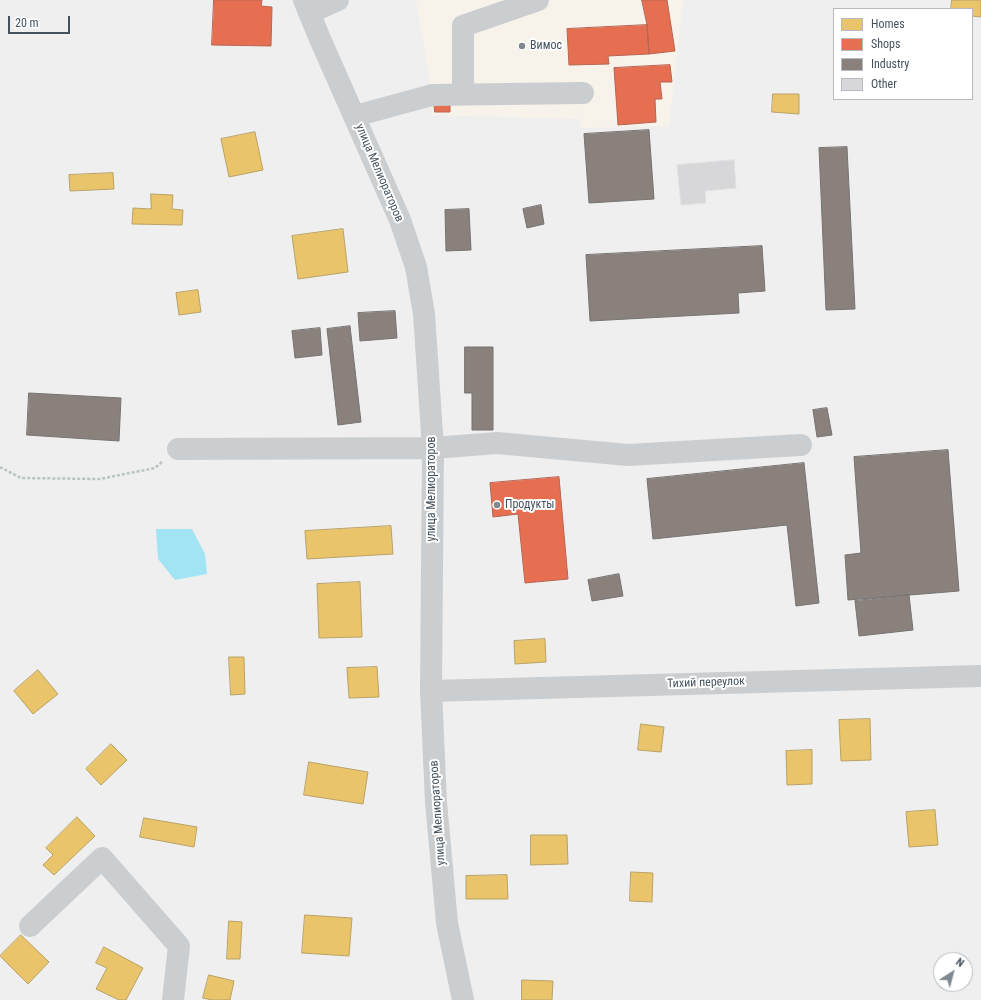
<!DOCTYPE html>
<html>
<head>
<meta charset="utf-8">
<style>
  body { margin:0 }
  #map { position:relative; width:981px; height:1000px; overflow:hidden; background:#f0efef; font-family:"Roboto Condensed",sans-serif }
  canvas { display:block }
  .legend { position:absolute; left:833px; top:8px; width:140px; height:92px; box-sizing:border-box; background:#fff; border:1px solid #b4babf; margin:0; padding:5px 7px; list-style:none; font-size:12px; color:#44525e }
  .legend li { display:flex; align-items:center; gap:8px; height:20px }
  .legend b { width:20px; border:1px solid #b4babf }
  .north { position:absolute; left:933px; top:952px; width:40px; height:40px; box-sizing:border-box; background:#fff; border:1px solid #b4babf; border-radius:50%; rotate:36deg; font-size:11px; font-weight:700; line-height:16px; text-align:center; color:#44525e }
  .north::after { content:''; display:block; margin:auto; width:14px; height:18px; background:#808991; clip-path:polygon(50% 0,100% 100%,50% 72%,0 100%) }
  .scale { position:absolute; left:8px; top:16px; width:62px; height:18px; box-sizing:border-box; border:2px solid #44525e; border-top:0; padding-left:5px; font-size:12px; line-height:14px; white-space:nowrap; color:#44525e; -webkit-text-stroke:3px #fff; paint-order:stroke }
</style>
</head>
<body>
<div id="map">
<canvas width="981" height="1000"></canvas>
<ul class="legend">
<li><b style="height:11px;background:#e9c46a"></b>Homes</li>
<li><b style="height:11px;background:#e76f51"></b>Shops</li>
<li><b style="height:11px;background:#8a817c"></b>Industry</li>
<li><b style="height:11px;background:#d7d7d9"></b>Other</li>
</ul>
<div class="north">N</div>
<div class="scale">20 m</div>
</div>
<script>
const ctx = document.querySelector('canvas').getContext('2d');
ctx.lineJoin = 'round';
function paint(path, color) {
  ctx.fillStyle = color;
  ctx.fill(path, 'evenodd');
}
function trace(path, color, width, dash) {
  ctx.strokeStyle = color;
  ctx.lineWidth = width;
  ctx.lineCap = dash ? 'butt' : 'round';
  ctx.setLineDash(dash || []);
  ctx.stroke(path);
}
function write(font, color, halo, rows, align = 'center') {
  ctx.font = font + ' "Roboto Condensed",sans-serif';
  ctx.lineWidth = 4;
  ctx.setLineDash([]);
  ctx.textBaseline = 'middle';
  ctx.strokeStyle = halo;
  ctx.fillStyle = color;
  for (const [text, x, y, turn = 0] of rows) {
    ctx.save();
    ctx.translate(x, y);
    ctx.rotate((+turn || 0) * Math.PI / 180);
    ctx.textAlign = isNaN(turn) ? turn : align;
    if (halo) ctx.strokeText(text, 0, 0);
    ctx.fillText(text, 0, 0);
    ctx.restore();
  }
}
paint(new Path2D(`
  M416 0H683L669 126 582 128 579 119 431 115 432 95Z`), '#f8f3ea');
paint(new Path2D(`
  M156 529H192L205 554 207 574 175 580 158 559Z`), '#a1e4f4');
const homes = new Path2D(`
  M952 0H981V17L972 16V9H951Z
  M773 94H799V114L772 112Z
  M255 132 263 170 229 177 221 139Z
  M113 173 114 189 70 191 69 175Z
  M151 194 173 195 172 209 183 210 182 225 132 224 133 208 151 209Z
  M343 229 348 272 298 279 292 236Z
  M198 290 201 312 179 315 176 293Z
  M391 526 393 554 307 559 305 531Z
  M360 582 362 637 319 638 317 584Z
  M545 639 546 662 515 664 514 641Z
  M229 657H244L245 694 231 695Z
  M377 667 379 697 349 698 347 668Z
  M38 670 58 694 33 714 14 691Z
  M870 719 871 760 841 761 839 720Z
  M641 724 664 727 661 752 638 750Z
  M111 744 127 760 101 785 86 769Z
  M812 750V784L787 785 786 751Z
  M309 762 368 772 363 804 304 795Z
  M935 810 938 845 909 847 906 812Z
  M77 817 95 836 54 875 43 865 53 855 46 848Z
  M144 818 197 827 194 847 140 837Z
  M531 835H567L568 864 531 865Z
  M631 872 653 873 652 902 630 901Z
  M507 875 508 899H466V876Z
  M305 915 352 918 349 956 302 953Z
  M229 921 242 922 240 959H227Z
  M21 935 49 962 28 984 0 956Z
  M104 947 143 968 126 1000H119L96 989 107 968 96 963Z
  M209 975 234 981 230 1000H212L203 998Z
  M522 980 553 981 552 1000H522Z`);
paint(homes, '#e9c46a');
trace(homes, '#b8a266', 1);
const shops = new Path2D(`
  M214 0H262L261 6 272 7 271 46 212 45Z
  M642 0H667L675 51 649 54 647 25Z
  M647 25 649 54 608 56 609 64 569 65 567 29Z
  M670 65 672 82H660L662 99H655L656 122 618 125 614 68Z
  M434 100H450V112H435Z
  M559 477 568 579 525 583 518 514 493 517 490 483Z`);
paint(shops, '#e76f51');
trace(shops, '#b66655', 1);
const industry = new Path2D(`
  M649 130 654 199 589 203 584 134Z
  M847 147 855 309 826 310 819 148Z
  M541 205 544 224 527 228 523 209Z
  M469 209 471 250 446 251 445 210Z
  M762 246 765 291 738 293 739 313 590 321 586 255Z
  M395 311 397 338 360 341 358 313Z
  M350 326 361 422 338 425 327 329Z
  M320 328 322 355 295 358 292 331Z
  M465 347H493V430H472V393H465Z
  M29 393 121 398 119 441 27 435Z
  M827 408 832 435 817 437 813 410Z
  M948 450 959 591 848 600 845 555 861 553 854 457Z
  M804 463 819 603 796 606 787 525 653 539 647 479Z
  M619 574 623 596 592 601 588 580Z
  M909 595 913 630 859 636 855 601Z`);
paint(industry, '#8a817c');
trace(industry, '#757373', 1);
const building = new Path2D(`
  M734 160 736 188 705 191 706 203 681 205 677 165Z`);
paint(building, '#d7d7d9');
trace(building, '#e1e1e2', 1);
trace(new Path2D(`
  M0 467 21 478 100 479 155 468 162 462`), '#b6c5c0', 2.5, [3, 2]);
trace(new Path2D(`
  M304 0 320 39 400 220 416 267 424 314 433 448 431 691 436 802 447 923 463 1000
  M309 13 338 0
  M463 94V26L538 0
  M355 116 432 95 583 93
  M178 449 433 448 497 443 628 455 801 445
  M431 691 981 676
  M30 926 102 858 179 946 173 1000`), '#cbced0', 22);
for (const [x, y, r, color] of [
  [522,46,4,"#808991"],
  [497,505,4,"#808991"]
]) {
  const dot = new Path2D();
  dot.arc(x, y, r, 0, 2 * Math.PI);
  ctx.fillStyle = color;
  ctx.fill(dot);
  trace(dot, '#fff', 1.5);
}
write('12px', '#44525e', '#fff', [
  ["Вимос",530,46],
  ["Продукты",505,505]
], 'left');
write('12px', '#44525e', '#fff', [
  ["улица Мелиораторов",379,173,67],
  ["улица Мелиораторов",432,489,-90],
  ["Тихий переулок",706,683,-2],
  ["улица Мелиораторов",438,813,-94]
]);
</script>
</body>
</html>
